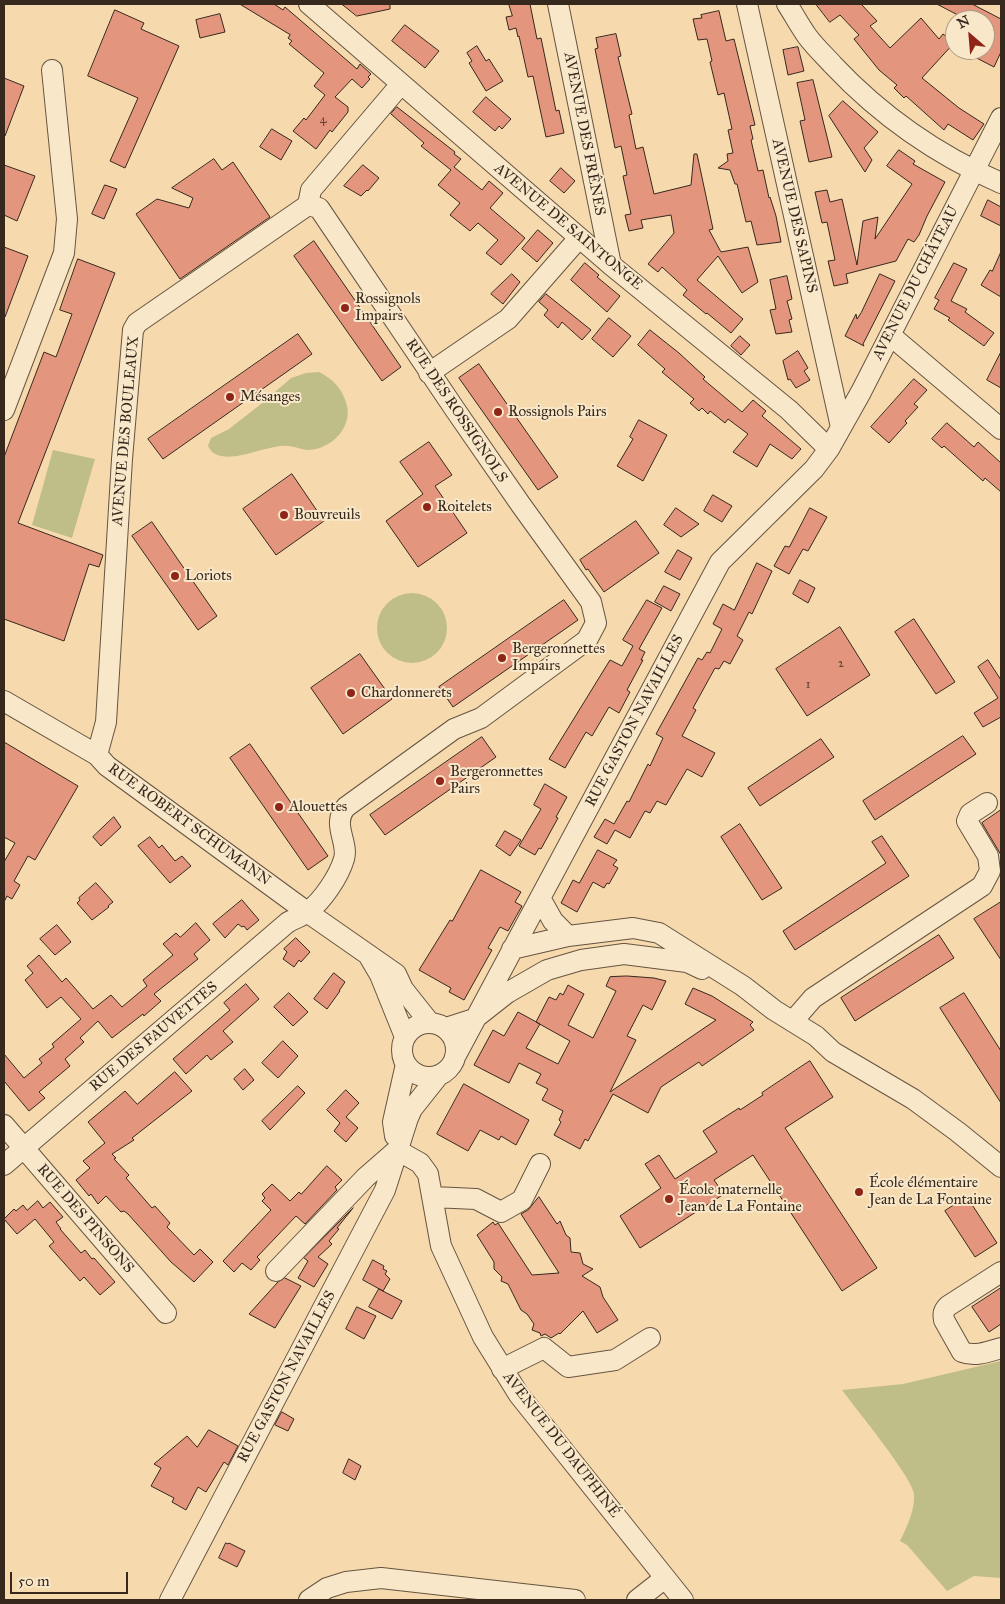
<!DOCTYPE html>
<html>
<head>
<meta charset="utf-8">
<style>
  body { margin:0 }
  #map { position:relative; width:1005px; height:1604px; overflow:hidden; background:#f6daae; font-family:"IM FELL Great Primer",serif }
  canvas { display:block }
  .frame { position:absolute; inset:0; border:5px solid #36281d; pointer-events:none }
  .north { position:absolute; left:945px; top:10px; width:50px; height:50px; box-sizing:border-box; background:#f9e7ca; border:1px solid #ab9b85; border-radius:50%; rotate:333deg; font-size:14px; font-weight:700; line-height:20px; text-align:center; color:#36281d }
  .north::after { content:''; display:block; margin:auto; width:18px; height:22px; background:#8f2418; clip-path:polygon(50% 0,100% 100%,50% 72%,0 100%) }
  .scale { position:absolute; left:10px; top:1572px; width:118px; height:22px; box-sizing:border-box; border:2px solid #36281d; border-top:0; padding-left:6px; font-size:15px; line-height:18px; white-space:nowrap; color:#36281d; -webkit-text-stroke:4px #f9e7ca; paint-order:stroke }
</style>
</head>
<body>
<div id="map">
<canvas width="1005" height="1604"></canvas>
<div class="frame"></div>
<div class="north">N</div>
<div class="scale">50 m</div>
</div>
<script>
const ctx = document.querySelector('canvas').getContext('2d');
ctx.lineJoin = 'round';
function paint(path, color) {
  ctx.fillStyle = color;
  ctx.fill(path, 'evenodd');
}
function trace(path, color, width, dash) {
  ctx.strokeStyle = color;
  ctx.lineWidth = width;
  ctx.lineCap = dash ? 'butt' : 'round';
  ctx.setLineDash(dash || []);
  ctx.stroke(path);
}
function write(font, color, halo, rows, align = 'center') {
  ctx.font = font + ' "IM FELL Great Primer",serif';
  ctx.lineWidth = 4;
  ctx.setLineDash([]);
  ctx.textBaseline = 'middle';
  ctx.strokeStyle = halo;
  ctx.fillStyle = color;
  for (const [text, x, y, turn = 0] of rows) {
    ctx.save();
    ctx.translate(x, y);
    ctx.rotate((+turn || 0) * Math.PI / 180);
    ctx.textAlign = isNaN(turn) ? turn : align;
    if (halo) ctx.strokeText(text, 0, 0);
    ctx.fillText(text, 0, 0);
    ctx.restore();
  }
}
paint(new Path2D(`
  M319 372C334 380 343 389 347 406 352 428 331 449 309 450 300 450 292 445 283 446 263 446 219 470 208 446L211 438 229 429 261 404 291 378 306 373Z
  M53 450 95 459 72 538 32 525Z
  M377 628a35 35 0 1 1 70 0a35 35 0 1 1-70 0Z
  M1001 1361V1578L974 1576 947 1591 907 1545 900 1541C907 1527 915 1510 914 1494 913 1478 855 1408 842 1390L903 1384Z`), '#c0be88');
const building = new Path2D(`
  M240 4H274L283 10 285 7 357 69 360 64 371 74 368 77 370 79 362 88 352 79 335 97 348 107V112L332 132 330 130 316 149 293 131 304 118 306 120 325 95 314 86 324 73 289 44 292 41 288 38 290 35Z
  M342 4H390V9L357 16Z
  M509 4H530L537 39 541 38 556 111 559 110 564 133 546 137 533 76 528 77 519 36 518 37 516 28 509 30 506 17 512 16Z
  M816 4H861L877 21 870 26 890 48 921 18 939 39 943 34 954 43 922 78 959 108 984 124 973 140 948 124 944 130 906 96 904 98 894 88 897 85 879 70 854 39 859 35 840 15 830 22Z
  M937 4H972L1001 19V52L994 67 961 50H985V20H968Z
  M115 10 144 23 141 29 179 46 125 168 110 161 138 98 88 76Z
  M719 11 726 41 734 39 755 125 750 126 753 139 751 140 758 171 763 170 769 198 770 197 776 216 781 242 757 245 751 221 746 222 737 184H735L730 170 718 168 728 161 727 154 733 153 728 130 732 129 724 93 718 95 710 62 712 61 707 39 698 40 693 19 702 18 701 15Z
  M220 14 225 32 200 38 196 20Z
  M405 25 439 51 425 68 392 41Z
  M616 34 621 56 618 57 632 114 629 115 636 149 643 147 654 194 691 185 694 154H697L713 229 709 230 721 252 748 247 758 282 742 293 718 256 697 280 743 319 731 333 707 313 706 314 683 295 687 290 662 267 658 272 648 264 674 233 671 215 641 220 643 228 629 231 625 215 631 214 623 176 627 175 621 146 615 148 595 49 598 48 596 38Z
  M477 46 486 61 489 59 503 81 486 91 469 63 472 61 467 53Z
  M798 47 804 71 788 75 783 50Z
  M4 78 24 86 5 136H4Z
  M813 80 832 157 809 162 800 121 805 120 797 83Z
  M486 97 511 119 502 129 499 126 495 131 473 112Z
  M843 101 878 132 864 148 872 160 865 172 829 116Z
  M397 107 455 152 454 154 461 159 454 167 482 190 489 181 503 193 490 208 525 238 501 265 486 253 498 240 478 223 470 231 450 215 460 203 438 185 451 170 421 146 424 143 391 114Z
  M272 129 292 141 281 160 260 147Z
  M899 150 915 161 913 164 945 182 927 216 919 235 914 242 908 239 896 261 846 274 848 283 834 286 828 261 835 260 827 222 822 223 815 192 827 190 830 202 842 199 857 265 863 221 878 217 875 239 912 184 887 166Z
  M214 159 222 170 233 162 270 217 180 279 136 214 157 199 189 208 193 198 172 188Z
  M4 165 35 176 17 221 4 215Z
  M363 165 379 178 368 191 367 190 361 196 344 186Z
  M561 168 575 181 564 193 550 181Z
  M105 185 117 189 104 219 92 214Z
  M988 200 1001 207V226L981 216Z
  M538 230 553 243 537 262 522 249Z
  M314 241 401 367 382 381 294 256Z
  M4 247 28 256 5 317H4Z
  M1001 252V297L981 285 990 270 992 271Z
  M78 259 115 273 18 523 103 555 99 567 89 564 64 641 4 619V457L44 352 56 357 72 314 60 310Z
  M585 263 599 275 597 277 620 296 607 312 571 280Z
  M954 263 967 269 951 301 967 309 965 312 994 333 984 346 948 320 950 318 934 309 939 300 935 298Z
  M512 274 520 282 503 304 491 294Z
  M880 274 895 281 863 344 864 346 845 336 856 314 857 319 861 313Z
  M787 276 792 299 787 301 792 319 789 320 792 332 776 334 770 310 776 309 770 280Z
  M546 294 591 330 582 340 562 322 558 328 544 315 548 310 539 302Z
  M609 318 631 336 613 357 592 339Z
  M650 330 679 353 705 377 703 379 742 412 753 400 766 411 762 416 801 449 792 459 770 444 757 467 733 452 748 434 728 419 725 423 710 411 708 414 702 408 699 411 690 403 694 399 662 372 665 369 638 345Z
  M298 334 312 354 163 459 148 439Z
  M740 336 750 345 741 355 731 346Z
  M798 351 808 368 804 371 810 380 796 388 790 379 788 380 783 361Z
  M1001 352V388L987 380Z
  M479 364 558 477 538 490 459 378Z
  M914 379 927 390 914 404 918 407 905 421 907 423 889 443 871 427Z
  M639 420 667 435 643 481 617 466 633 439 630 437Z
  M947 423 974 447 978 442 1001 463V492L985 478 983 481 944 446 942 448 932 439Z
  M429 442 452 475 435 486 467 533 418 567 386 521 423 494 400 462Z
  M292 474 324 521 276 555 243 509Z
  M713 495 732 506 722 522 704 511Z
  M676 508 699 524 681 537 664 525Z
  M810 508 827 517 808 551 803 549 789 574 774 566 785 546 789 547Z
  M636 521 659 553 604 592 588 569 586 570 580 560Z
  M152 522 217 616 198 630 132 536Z
  M678 550 692 558 680 580 665 572Z
  M757 563 772 571 752 614 749 612 737 636 743 640 730 664 724 661 719 669 715 668 693 708 696 710 682 736 715 753 702 777 687 769 666 805 657 801 650 813 645 811 630 838 615 830 607 844 594 837 605 819 614 824 627 801 629 802 648 764 650 766 663 738 656 734 698 658 702 660 707 652 710 653 722 629 713 624 723 604 734 610Z
  M800 580 815 588 808 603 793 594Z
  M664 586 680 594 671 611 655 602Z
  M564 600 578 620 453 707 439 687Z
  M647 600 662 608 639 649 645 652 641 660H643L627 690 630 692 619 713 609 707 592 736 586 732 565 768 549 759 610 660 622 666 633 646 623 640Z
  M914 619 955 682 936 694 895 632Z
  M840 627 870 675 807 716 776 669Z
  M360 654 392 699 343 734 311 688Z
  M988 660 1001 680V717L983 727 974 713 998 698 978 667Z
  M963 736 976 754 875 820 863 801Z
  M482 737 496 757 385 835 370 815Z
  M821 739 834 757 760 806 748 788Z
  M4 742 78 786 35 860 28 856 14 881 20 885 12 899 7 896 4 902V862L15 843 4 837Z
  M250 744 328 856 308 870 230 758Z
  M545 784 567 797 556 817 558 818 541 849 539 848 535 855 519 846 541 809 534 805Z
  M1001 810V855L982 823Z
  M114 817 121 827 101 846 93 837Z
  M740 824 782 888 762 900 721 837Z
  M505 831 521 840 510 856 496 846Z
  M882 836 909 876 795 950 783 931 886 863 872 842Z
  M150 837 159 848 162 845 175 861 182 856 191 866 170 883 138 846Z
  M598 850 617 860 613 865 618 868 609 884 607 883 604 888 593 882 577 912 561 903 573 880 579 883Z
  M481 870 521 892 515 902 522 906 508 931 500 927 488 948 492 950 464 1000 449 992 451 988 419 970 450 920 452 921Z
  M96 883 113 902 108 906 109 907 92 920 77 903 80 900 79 898Z
  M242 900 259 920 247 930 244 926 242 927 238 924 225 938 213 924Z
  M1001 902V960L974 919Z
  M196 923 210 940 194 954 198 959 154 994 161 1001 144 1016 143 1014 112 1038 98 1021 80 1038 84 1042 65 1059 70 1066 39 1092 45 1098 29 1111 4 1081V1054L24 1078 42 1063 39 1059 54 1047 52 1044 81 1019 61 997 47 1008 25 980 33 973 27 966 39 955 62 982 66 978 93 1009 111 995 122 1007 147 986 143 980 173 955 163 944 176 933 180 937Z
  M57 925 71 942 55 955 40 939Z
  M939 935 954 958 855 1021 841 998Z
  M296 938 310 952 301 962 299 960 294 967 283 959 287 952 284 949Z
  M334 973 345 982 339 991H340L327 1009 314 999Z
  M627 976 654 978 666 981 652 1010 643 1005 627 1036 636 1040 610 1092 716 1020 685 1004 693 988 712 996 753 1022 750 1025 754 1030 702 1066 699 1062 661 1087 648 1113 613 1094 588 1141 585 1139 580 1149 554 1135 561 1122 559 1120 563 1111 542 1100 548 1089 536 1083 541 1074 519 1063 509 1083 474 1065 493 1030 504 1036 518 1012 540 1024 526 1048 558 1064 570 1041 536 1022 549 997 556 1000 560 993 563 995 568 985 584 994 568 1025 593 1038 616 991 606 986 610 977Z
  M246 984 259 999 223 1031 233 1042 211 1060 207 1055 186 1074 173 1059 230 1010 224 1003Z
  M289 993 308 1012 293 1026 274 1007Z
  M964 993 1001 1051V1103L940 1008Z
  M283 1041 298 1056 278 1078 262 1063Z
  M810 1061 833 1097 785 1128 877 1268 842 1291 753 1155 714 1180 724 1194 640 1248 620 1216 661 1188 645 1164 659 1155 675 1179 717 1152 703 1131 739 1108 740 1110 763 1095 762 1093Z
  M245 1069 254 1080 243 1090 234 1079Z
  M175 1072 192 1091 132 1138 134 1140 112 1154 116 1158 114 1159 129 1175 126 1178 152 1208 155 1206 170 1223 167 1227 194 1255 200 1249 213 1262 194 1282 171 1262 128 1214 124 1211 121 1212 106 1196 98 1204 91 1194 89 1196 76 1180 90 1168 83 1161 105 1143 88 1122 125 1091 137 1104Z
  M464 1084 529 1120 516 1145 501 1136 499 1140 480 1130 468 1151 437 1134Z
  M298 1086 305 1093 270 1130 262 1121Z
  M346 1090 359 1103 346 1117 358 1128 346 1142 334 1131 340 1123 327 1110Z
  M327 1166 342 1180 335 1187 337 1190 305 1224 296 1216 257 1257 260 1260 251 1270 242 1263 234 1272 223 1261 271 1210 262 1201 265 1198 262 1194 272 1184 290 1201 299 1192 301 1194Z
  M539 1197 557 1224 560 1221 566 1235 570 1238 571 1252 580 1253 583 1264 593 1269 582 1276 600 1287 603 1297 618 1320 597 1333 583 1311 560 1334 559 1333 551 1338 545 1334 541 1336 540 1333 532 1330 534 1324 527 1314 521 1310 508 1284 501 1281 502 1277 494 1269V1262L477 1235 493 1222 495 1225 498 1223 532 1275 559 1273 521 1214 528 1210Z
  M967 1197 997 1243 975 1257 945 1211Z
  M38 1201 43 1208 50 1202 63 1217 56 1222 61 1229H60L81 1253 85 1250 92 1259 94 1258 115 1282 100 1295 84 1277 80 1281 49 1246 54 1242 35 1219 17 1234 4 1219 14 1209 16 1211 23 1205 27 1210Z
  M353 1208 337 1228 339 1229 329 1241 332 1244 318 1257 328 1264 314 1287 298 1278 308 1261 304 1258Z
  M373 1260 384 1266 383 1269 387 1271 385 1274 390 1279 383 1291 363 1280Z
  M285 1278 301 1286 275 1328 249 1314 278 1282Z
  M1001 1288V1324L989 1332 972 1307Z
  M379 1289 402 1301 392 1319 369 1307Z
  M357 1307 376 1316 364 1339 346 1329Z
  M282 1412 294 1419 288 1431 275 1425Z
  M209 1430 238 1446 228 1465 224 1462 206 1492 198 1487 186 1510 172 1502 174 1498 151 1486 161 1468 154 1464 187 1436 197 1447Z
  M349 1459 361 1466 355 1480 343 1473Z
  M226 1543 228 1544 229 1543 245 1551 237 1567 219 1558Z`);
paint(building, '#e3967d');
trace(building, '#36281d', 1);
const minor = new Path2D(`
  M309 4 611 265 789 410 829 449
  M558 4 611 265
  M747 4 841 427
  M787 4C794 15 800 26 807 36 815 47 825 56 833 65 881 116 937 155 1001 183
  M890 335 1001 429
  M429 373 508 319 579 238
  M4 410 64 253 67 219 52 70
  M4 701 97 755 107 766 307 912 396 974 403 989 430 1023
  M97 755 106 722 122 459 133 330 137 323 308 205 311 190 401 84
  M540 898 553 921 568 936
  M512 949 568 936 633 928 659 933 743 986 774 1010 816 1036 833 1052 913 1099 958 1132 1001 1167
  M370 958 380 975 405 1037
  M793 1021 813 998 982 886 990 871 988 856 967 821 970 814 987 803
  M402 1050a27 27 0 1 1 54 0a27 27 0 1 1-54 0Z
  M446 1028 474 1019 507 993 547 970 581 960 624 954 687 962 702 969
  M456 1055 720 562 814 469 829 449 861 392 1001 118
  M4 1125 166 1313
  M395 1136 393 1122 406 1064
  M397 1150 420 1163 428 1174 441 1246 483 1337 519 1395 683 1600
  M4 1165 287 923C293 919 301 917 307 912 322 902 339 876 344 859 349 842 331 824 346 807L454 729 481 718 587 640 596 623 591 602 521 505 456 411 319 208 308 205
  M433 1197 476 1199 501 1212 522 1200 540 1164
  M276 1271 366 1177 397 1150
  M1001 1272 948 1306C943 1311 943 1314 944 1320L962 1352C975 1357 988 1352 1001 1348
  M502 1369 544 1348 568 1367 615 1360 650 1338
  M170 1600 385 1190 408 1118 412 1109 439 1075
  M309 1600 327 1588 346 1582 381 1578 575 1600
  M637 1600 665 1578`);
trace(minor, '#665441', 22);
trace(minor, '#f9e7ca', 20);
for (const [x, y, r, color] of [
  [345,308,5,"#8f2418"],
  [230,397,5,"#8f2418"],
  [498,412,5,"#8f2418"],
  [427,507,5,"#8f2418"],
  [284,515,5,"#8f2418"],
  [175,576,5,"#8f2418"],
  [502,658,5,"#8f2418"],
  [351,693,5,"#8f2418"],
  [440,781,5,"#8f2418"],
  [279,807,5,"#8f2418"],
  [859,1192,5,"#8f2418"],
  [669,1199,5,"#8f2418"]
]) {
  const dot = new Path2D();
  dot.arc(x, y, r, 0, 2 * Math.PI);
  ctx.fillStyle = color;
  ctx.fill(dot);
  trace(dot, '#f9e7ca', 2);
}
write('12px', '#614435', null, [
  ["4",323,120],
  ["2",841,664],
  ["1",808,685]
]);
write('15px', '#36281d', '#f9e7ca', [
  ["AVENUE DES FRÊNES",584,134,79],
  ["AVENUE DES SAPINS",794,216,77],
  ["AVENUE DE SAINTONGE",568,227,40],
  ["AVENUE DU CHÂTEAU",916,283,-63],
  ["RUE DES ROSSIGNOLS",456,411,56],
  ["AVENUE DES BOULEAUX",126,431,-85],
  ["RUE GASTON NAVAILLES",635,721,-62],
  ["RUE ROBERT SCHUMANN",189,825,36],
  ["RUE DES FAUVETTES",154,1037,-40],
  ["RUE DES PINSONS",85,1219,49],
  ["RUE GASTON NAVAILLES",287,1377,-62],
  ["AVENUE DU DAUPHINÉ",561,1445,52]
]);
write('15px', '#36281d', '#f9e7ca', [
  ["Rossignols",355,299],
  ["Impairs",355,316],
  ["Mésanges",240,397],
  ["Rossignols Pairs",508,412],
  ["Roitelets",437,507],
  ["Bouvreuils",294,515],
  ["Loriots",185,576],
  ["Bergeronnettes",512,649],
  ["Impairs",512,666],
  ["Chardonnerets",361,693],
  ["Bergeronnettes",450,772],
  ["Pairs",450,789],
  ["Alouettes",289,807],
  ["École élémentaire",869,1183],
  ["Jean de La Fontaine",869,1200],
  ["École maternelle",679,1190],
  ["Jean de La Fontaine",679,1207]
], 'left');
</script>
</body>
</html>
